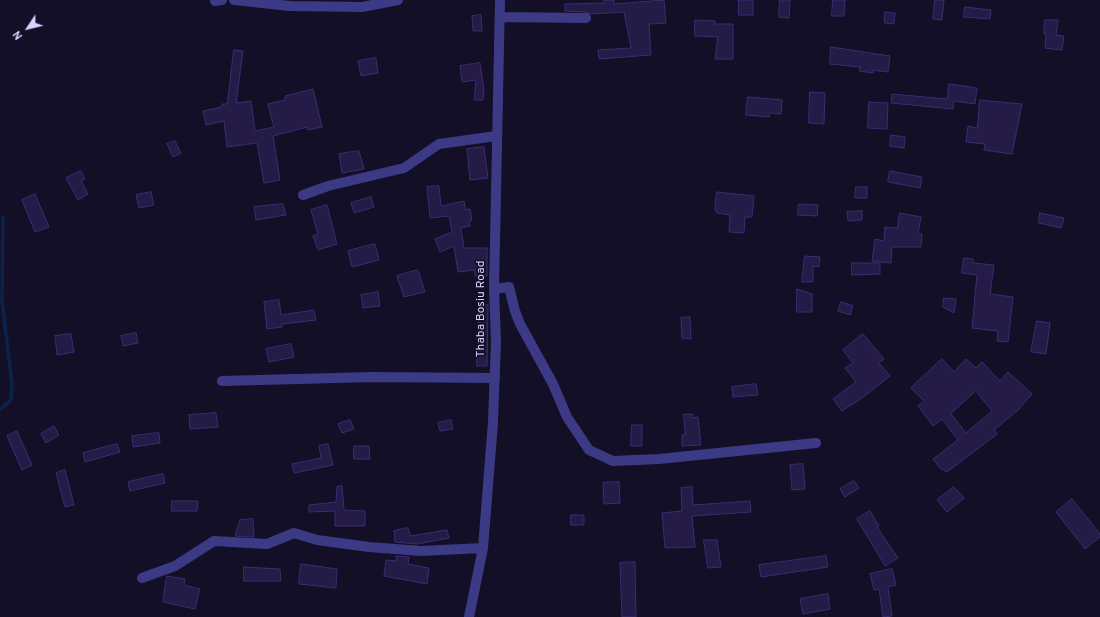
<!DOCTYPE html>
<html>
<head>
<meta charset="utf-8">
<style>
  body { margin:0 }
  #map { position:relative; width:1100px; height:617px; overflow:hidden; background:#130f26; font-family:Overpass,sans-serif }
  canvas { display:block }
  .north { position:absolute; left:8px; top:8px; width:40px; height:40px; -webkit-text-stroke:3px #130f26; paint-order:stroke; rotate:235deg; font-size:11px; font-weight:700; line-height:16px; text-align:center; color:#d9d4ff }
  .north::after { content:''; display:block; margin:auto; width:14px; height:18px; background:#d9d4ff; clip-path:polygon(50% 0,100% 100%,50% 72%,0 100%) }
</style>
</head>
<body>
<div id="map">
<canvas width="1100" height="617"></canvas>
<div class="north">N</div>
</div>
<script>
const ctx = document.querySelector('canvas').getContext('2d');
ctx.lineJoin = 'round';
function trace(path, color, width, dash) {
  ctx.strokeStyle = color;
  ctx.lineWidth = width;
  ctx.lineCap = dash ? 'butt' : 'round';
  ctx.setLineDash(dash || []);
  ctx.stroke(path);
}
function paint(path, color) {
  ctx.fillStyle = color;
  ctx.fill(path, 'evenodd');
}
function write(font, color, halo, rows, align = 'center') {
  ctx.font = font + ' Overpass,sans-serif';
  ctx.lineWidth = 3.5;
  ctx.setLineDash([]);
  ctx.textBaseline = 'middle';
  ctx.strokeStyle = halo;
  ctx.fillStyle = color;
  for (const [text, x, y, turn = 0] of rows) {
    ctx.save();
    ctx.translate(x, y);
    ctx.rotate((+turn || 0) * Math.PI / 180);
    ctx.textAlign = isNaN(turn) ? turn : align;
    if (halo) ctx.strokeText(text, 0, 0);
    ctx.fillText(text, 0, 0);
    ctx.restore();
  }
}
trace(new Path2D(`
  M0 410 11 400 12 384 2 301 3 217`), '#0c2248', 3.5);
const building = new Path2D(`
  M604 0H614V4L664 0 666 23 649 24 651 55 599 59 598 50 631 48 624 12 591 14 586 12 565 11V4L604 3Z
  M739 0H753V15H739Z
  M780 0H790L789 18 779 17Z
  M833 0H845L844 16H832Z
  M935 0H944L942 20 933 19Z
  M965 7 991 10 990 19 964 17Z
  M885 12 895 13 894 24 885 23Z
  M481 15 482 31H473L472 16Z
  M695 20 715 21V24H733V59H715L718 37 695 36Z
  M1045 20H1058L1056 35 1064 36 1062 50 1045 48 1046 34H1044Z
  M831 47 890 56 888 72 873 70V73L859 71 860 67 830 64Z
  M234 50 243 51 236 103 251 101 255 131 274 127 268 104 285 100V96L313 89 322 127 308 130 307 127 273 136 280 180 264 183 257 143 227 147 224 121 206 125 203 111 222 107V104H227Z
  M376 58 378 73 361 76 358 61Z
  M480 63 484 91 483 100H474L476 80 462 82 460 66Z
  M949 84 977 88 975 104 954 101 953 109 891 103 892 94 947 99Z
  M810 92 825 93 824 124 809 123Z
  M748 97 782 100 781 114 770 113 769 117 746 115Z
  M980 100 1022 104 1012 154 984 150 985 144 966 142 968 126 977 128Z
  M869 102 888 103 887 129 868 128Z
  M891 135 905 137 904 148 890 146Z
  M175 141 181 153 173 157 167 144Z
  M484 147 488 178 470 180 467 149Z
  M359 151 364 169 342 173 339 154Z
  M81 171 85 179 81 181 88 194 78 200 66 178Z
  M890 171 922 177 920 188 888 182Z
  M439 186 441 206 464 201 466 210 470 209 472 220 469 221 470 226 461 228 464 248H487V276H475V270L458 272 454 246 440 252 435 239 452 232 449 216 430 218 427 187Z
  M856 187H867V198H855Z
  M151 192 154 205 139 208 136 195Z
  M717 192 754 196 752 217H745L744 233 729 232 730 215 717 213 715 209Z
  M35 194 49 227 35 232 22 200Z
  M371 197 374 207 354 213 351 203Z
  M283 204 286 215 256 220 254 207Z
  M799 204 818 205 817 216 798 215Z
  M327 205 337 244 318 250 313 236 318 234 311 210Z
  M862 211V220L848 221 847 212Z
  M900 213 921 217 918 233 922 234 921 247H892L891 263 872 261 875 239 884 241 885 227 897 228Z
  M1040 213 1064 218 1061 228 1039 223Z
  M375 244 379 260 352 267 348 251Z
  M805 256 820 257 819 267 813 266V282H802Z
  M964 258 973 259V263L994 265 990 294 1013 297 1008 342 997 341 998 331 972 328 977 275 962 273Z
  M852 263H880V274L852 275Z
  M418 270 425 292 404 297 397 276Z
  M797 289 812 294V312H797Z
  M378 292 380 306 363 308 361 295Z
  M944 298 956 299 954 313 943 307Z
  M279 300 281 315 314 310 316 320 282 324V327L267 329 264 302Z
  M841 302 853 306 850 315 838 311Z
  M480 304 488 305 487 366H477Z
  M690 317 691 339 682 338 681 318Z
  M1037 321 1050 323 1046 354 1031 352Z
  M136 333 138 343 123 346 121 336Z
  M71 334 74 352 57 355 55 336Z
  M863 334 884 359 879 363 890 376 862 398 842 411 833 399 856 382 845 368 853 363 843 350Z
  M291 344 294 357 269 362 266 349Z
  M942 359 954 372 966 359 976 368 982 362 1000 381 1008 372 1032 394 1018 410 994 430 997 434 947 472 940 468 933 459 958 440 942 419 933 426 918 406 924 401 911 388ZM976 391 992 411 966 433 951 414Z
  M756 384 758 395 733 397 732 387Z
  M216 413 218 427 190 429 189 415Z
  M684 414H693V418L698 417 701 445 682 446V435H685Z
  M350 420 354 429 342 433 338 424Z
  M451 420 453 429 440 431 438 423Z
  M632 425H642V446H631Z
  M54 426 59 435 46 443 41 434Z
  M17 431 32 465 22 470 7 436Z
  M159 433 160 443 133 447 132 436Z
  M117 444 120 452 85 462 83 453Z
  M328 444 333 465 294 473 292 464 321 458 319 446Z
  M354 446H369L370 459H354Z
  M803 464 805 489 792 490 790 465Z
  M65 470 74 505 65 507 56 473Z
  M163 474 165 483 130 491 128 482Z
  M854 481 859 488 845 497 840 489Z
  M619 482 620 503 604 504 603 483Z
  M342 486 344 510 365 511V526H335V511L309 512V505L336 502 337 487Z
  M692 487 693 505 750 501 751 512 692 516 695 547 665 548 662 513 682 511 681 488Z
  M954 487 964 498 947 512 937 500Z
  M1072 499 1100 534V537L1085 549 1056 512Z
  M172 501H198L197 511H172Z
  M870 511 879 526 877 527 898 558 885 566 857 519Z
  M571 515H584V525H571Z
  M253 519 254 537 235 536 240 520Z
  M408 528 410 536 447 530 449 538 417 544 395 542 394 531Z
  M704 540H717L721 567 708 568Z
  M396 556 409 557 408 564 429 568 427 584 384 576 386 560 397 561Z
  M826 556 828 567 761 577 759 565Z
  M635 562 636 617H622L620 563Z
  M301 564 337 569 336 588 299 584Z
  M244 567 280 569 281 581H244Z
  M892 569 896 585 888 587 892 616 883 617 879 589 874 590 870 574Z
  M167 576 185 579 184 585 200 589 195 609 163 602Z
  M828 594 830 609 803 614 800 599Z`);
paint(building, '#241b47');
trace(building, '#3b2d73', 1);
trace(new Path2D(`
  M234 0 290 6 362 7 398 0
  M215 1 222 0
  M500 17 586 18
  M303 195 328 186 404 168 439 144 496 136
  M494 289 509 287 515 311 520 324 553 384 567 417 589 450 613 461 659 459 816 443
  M222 381 372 377 495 378
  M142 578 175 566 214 541 267 544 294 533 317 540 369 547 421 551 483 548
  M469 617 483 548 493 422 496 342 494 289 500 0`), '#3d3a85', 10);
write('12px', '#d9d4ff', '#130f26', [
  ["Thaba Bosiu Road",482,309,-90]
]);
</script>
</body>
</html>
